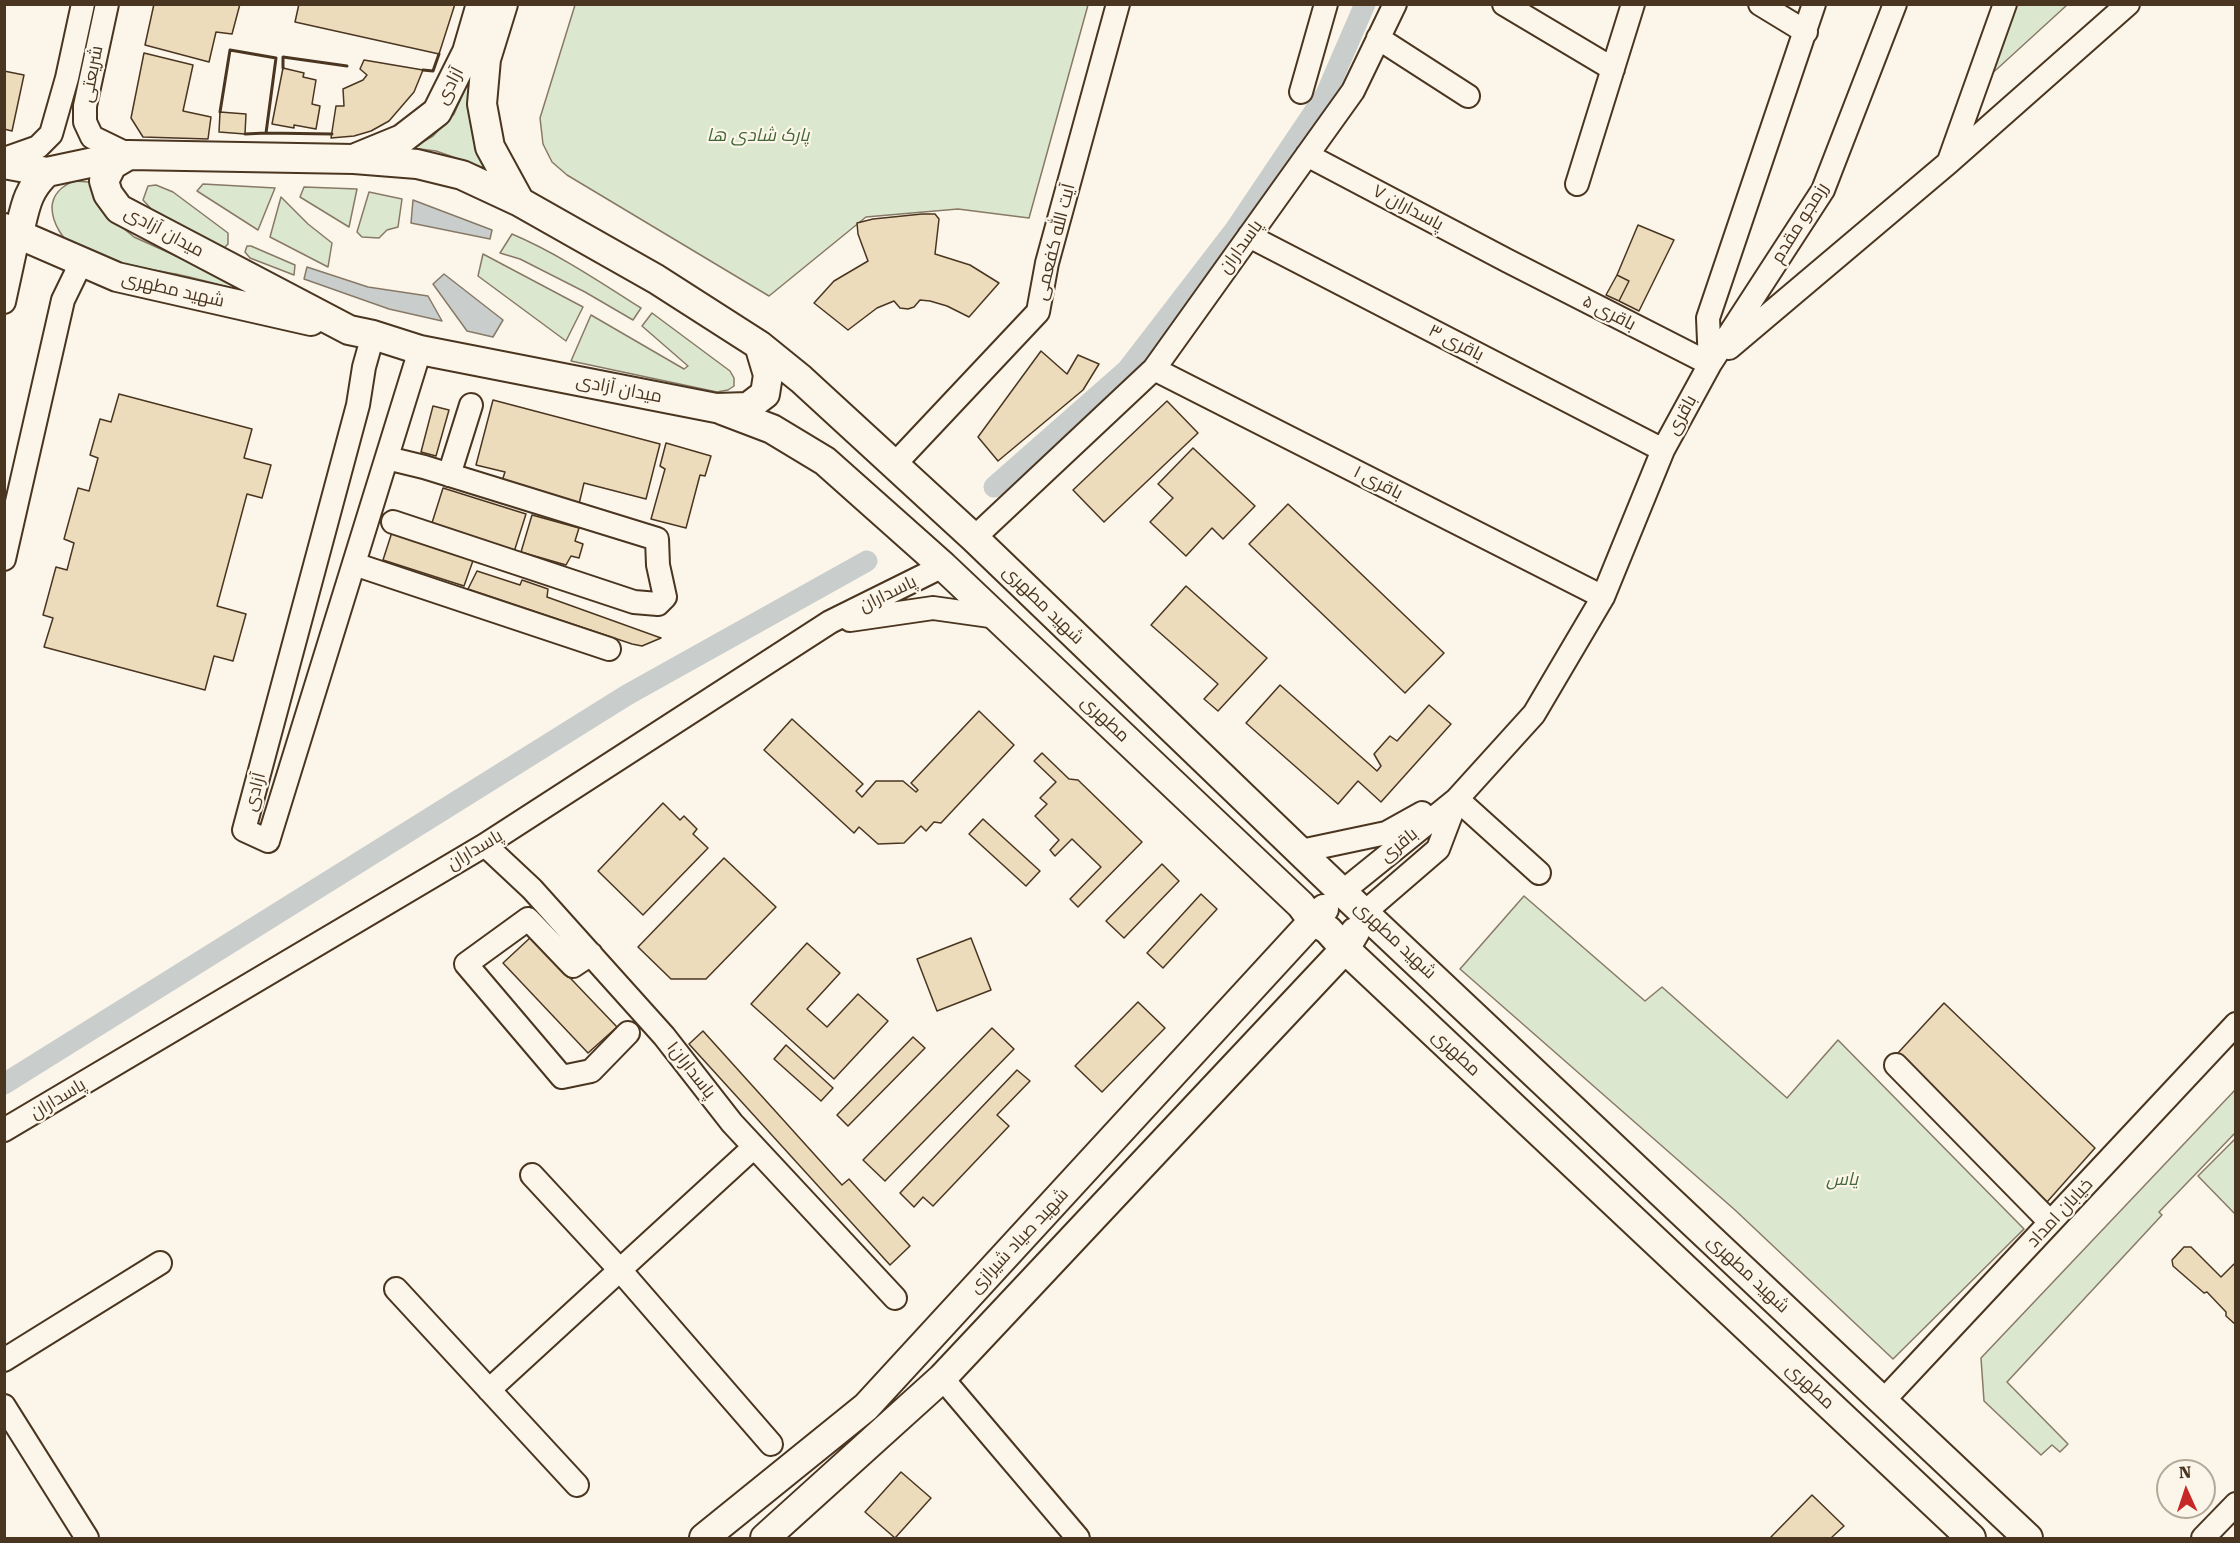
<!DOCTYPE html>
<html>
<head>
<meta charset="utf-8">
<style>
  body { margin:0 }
  #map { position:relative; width:2240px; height:1543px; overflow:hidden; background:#fbf6e9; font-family:"Roboto Serif",serif }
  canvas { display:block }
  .frame { position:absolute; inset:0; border:6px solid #4a3520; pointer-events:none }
  .north { position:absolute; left:2156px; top:1459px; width:60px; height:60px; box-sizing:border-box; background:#fbf6e9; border:2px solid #b4a999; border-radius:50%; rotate:357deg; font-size:16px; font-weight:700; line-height:24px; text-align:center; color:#4a3520 }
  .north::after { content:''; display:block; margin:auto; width:21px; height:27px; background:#c62828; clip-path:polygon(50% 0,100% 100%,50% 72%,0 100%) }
</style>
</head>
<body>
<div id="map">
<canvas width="2240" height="1543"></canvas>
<div class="frame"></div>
<div class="north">N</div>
</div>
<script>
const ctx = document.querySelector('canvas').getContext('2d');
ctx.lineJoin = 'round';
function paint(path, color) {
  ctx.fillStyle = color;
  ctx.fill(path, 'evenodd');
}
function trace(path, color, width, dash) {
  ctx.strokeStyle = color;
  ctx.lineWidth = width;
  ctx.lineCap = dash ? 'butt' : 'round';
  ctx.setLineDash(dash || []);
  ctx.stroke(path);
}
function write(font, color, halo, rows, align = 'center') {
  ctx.font = font + ' "Roboto Serif",Cairo,serif';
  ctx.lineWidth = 4.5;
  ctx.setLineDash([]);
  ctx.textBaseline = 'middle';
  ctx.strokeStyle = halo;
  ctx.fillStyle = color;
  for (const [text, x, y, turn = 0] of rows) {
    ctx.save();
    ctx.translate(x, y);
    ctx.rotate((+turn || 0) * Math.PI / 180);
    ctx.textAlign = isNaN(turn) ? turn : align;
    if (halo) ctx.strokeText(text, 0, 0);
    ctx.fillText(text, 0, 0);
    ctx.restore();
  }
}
const green = new Path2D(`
  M575 5H1088L1029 218 958 209 866 217 769 296 567 175 552 162 543 144 540 118Z
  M2008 5H2067L1997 69 1968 93Z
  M473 71 493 171 436 151 412 148 433 136 454 114Z
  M74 181 89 182 98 192 117 223 134 237 274 300C241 291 209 281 176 274 145 268 105 263 77 249 63 241 52 223 52 207 53 193 62 186 74 181Z
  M203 184 275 188 258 230 197 191Z
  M156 185 173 192 228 233V244L224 248 154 212 143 200 148 186Z
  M304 187 357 189 349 227 300 197Z
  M369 192 402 199 398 227 387 230 379 238 362 237 357 232Z
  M281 197 308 224 332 243 328 267 270 237Z
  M512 234C557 253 600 282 641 308L633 320 585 292 520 259 500 253Z
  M247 246H251L295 265 294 275 250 258 245 252Z
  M483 254 583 307 566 341 478 276Z
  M652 313 730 371 734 378V386L728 390 717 392 571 361 591 315 684 369 688 366 642 326Z
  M1524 896 1645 1001 1662 987 1787 1098 1838 1040 2024 1229 1893 1359 1735 1210 1460 969Z
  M2235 1090V1133L2159 1212 2162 1215 2007 1382 2068 1444 2060 1452 2052 1445 2041 1455 1984 1401 1981 1358Z
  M2235 1139V1214L2198 1176Z`);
paint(green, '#dce7d0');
trace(green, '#887966', 1.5);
const water = new Path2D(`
  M413 200 492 230 490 239 411 223Z
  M307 267 368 287 428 296 442 321 389 309 304 279Z
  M444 274 503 320 493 337 467 331 433 284Z`);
paint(water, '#c9cecd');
trace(water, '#887966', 1.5);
trace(new Path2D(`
  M994 487 1127 370 1234 231 1326 94 1365 4
  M4 1084 627 695 867 561`), '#c9cecd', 21);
const building = new Path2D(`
  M154 4H240L232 34 216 32 209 62 145 45Z
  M299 4H455L439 54 295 22Z
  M144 53 193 65 183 111 211 117 208 139 143 137 131 118Z
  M364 60 423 70 414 92 389 121 371 131 354 136 331 138 336 106H344L343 89 363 80 367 75 360 69Z
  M283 68 304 73 303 77 316 80 312 104 320 106 316 129 294 125V128L272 124Z
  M4 71 24 75 12 131 4 129Z
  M220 112 246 114 245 134 219 132Z
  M922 214H935L939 219 935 254 970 265 999 283 969 317 947 306 930 301 920 300 914 307 908 309 900 308 894 301 877 308 848 330 814 303 834 281 868 261 858 234 857 223 873 219Z
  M1638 225 1674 240 1639 311 1619 301 1629 281 1617 275Z
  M1617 275 1629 281 1619 301 1606 295Z
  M1041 351 1067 374 1078 355 1099 364 1083 390 998 461 978 437Z
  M119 394 252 429 244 458 271 465 262 498 247 494 217 606 246 614 233 661 214 656 205 690 44 647 53 618 43 615 56 567 67 570 74 543 64 539 78 488 89 491 98 458 90 455 100 419 111 422Z
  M493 400 660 444 646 499 584 483 579 504 501 484 505 472 476 465Z
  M1167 401 1198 433 1104 522 1073 490Z
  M433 406 449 410 436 456 421 452Z
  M666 443 711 456 705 476 700 475 686 528 651 519 665 469 660 466Z
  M1193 448 1255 506 1223 539 1212 528 1186 556 1150 522 1173 498 1158 484Z
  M443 488 526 514 514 552 431 526Z
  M1288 504 1444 653 1405 693 1249 544Z
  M532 515 579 528 575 541 583 544 579 558 571 556 566 565 521 552Z
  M393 529 475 555 464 586 383 560Z
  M477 571 520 585 522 580 548 589 547 597 661 638 642 646 632 644 468 589Z
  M1186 586 1267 658 1218 711 1204 699 1218 684 1151 625Z
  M1280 685 1377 771 1381 766 1374 754 1390 736 1397 741 1429 705 1451 724 1381 802 1358 781 1338 804 1246 723Z
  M979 711 1014 745 941 823 934 822 926 831 921 826 904 843 878 844 859 827 854 833 764 750 792 719 863 784 856 791 862 797 876 781H903L916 792 918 790 911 783Z
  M1042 753 1069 779 1078 780 1142 842 1078 907 1070 899 1101 867 1072 839 1055 856 1050 850 1059 840 1035 816 1047 804 1040 798 1056 782 1034 761Z
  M663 803 680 820 684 816 697 829 693 834 708 848 643 915 598 871Z
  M983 819 1040 871 1026 886 969 834Z
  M724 858 776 907 706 979H671L638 947Z
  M1162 864 1179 881 1124 938 1106 921Z
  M1201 894 1217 909 1163 968 1147 953Z
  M531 937 617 1027 588 1053 503 963Z
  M971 938 991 990 937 1011 917 959Z
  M807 943 840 973 807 1009 827 1027 858 994 888 1021 834 1079 751 1004Z
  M1138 1002 1165 1028 1102 1092 1075 1066Z
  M1944 1003 2095 1148 2047 1202 1897 1054Z
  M992 1028 1014 1049 885 1181 863 1160Z
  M703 1031 842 1185 849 1179 910 1246 890 1265 689 1044Z
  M913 1037 925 1048 848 1126 837 1115Z
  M786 1045 833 1088 821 1101 774 1059Z
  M1017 1070 1030 1081 997 1115 1009 1126 933 1206 923 1197 914 1207 900 1193Z
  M2184 1247H2191L2221 1277 2234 1264 2236 1266V1325L2226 1316V1312L2207 1292 2204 1293 2173 1266 2172 1260Z
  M901 1472 931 1498 895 1538 865 1512Z
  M1812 1495 1844 1526 1831 1538H1770Z`);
paint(building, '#ecdcbc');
trace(building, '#4a3520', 1.5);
const minor = new Path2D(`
  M107 4 85 106V122L92 137 129 155
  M1504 4 1613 69
  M1760 4 1806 32
  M1378 38 1468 96
  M1301 92 1326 4
  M1307 155 1508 261 1710 364
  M4 159 38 147 51 134 67 78 83 4
  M1949 161 2005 4
  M1577 184 1633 4
  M1249 236 1663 450
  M4 302 19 233
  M373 335 364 367 358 405 244 830 268 841 420 350
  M1729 348 1948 163 2128 4
  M1710 364 1708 318 1814 4
  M1154 369 1603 597
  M387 458 424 467 657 539 658 565 665 597 658 604 634 602 393 522
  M894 465 1038 312 1047 263 1118 4
  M449 475 471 405
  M974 538 1154 369 1353 91 1395 4
  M4 559 63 300 81 263
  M354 564 609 649
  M850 620 933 608 997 617
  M485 845 532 889 664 1036 732 1123 895 1298
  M1301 851 1386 833 1422 813
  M1342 892 1457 799 1539 873
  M1365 912 1438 849 1457 799 1534 714 1603 597 1663 450 1710 364 1823 190 1895 4
  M591 954 573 966 528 919 466 964 562 1077 591 1071 628 1033
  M1896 1065 2050 1222
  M4 1130 485 845 830 622 943 566
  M532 1175 620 1270 771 1444
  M396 1289 577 1485
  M4 1360 160 1263
  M942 1378 1078 1538
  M489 1390 754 1147
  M1883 1401 2236 1024
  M4 1406 87 1538
  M2203 1538 2236 1504`);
const major = new Path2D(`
  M503 4 486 59 482 104 490 147 520 202
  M358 157 402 139 437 112 467 52 481 4
  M4 164 47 172 127 155
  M4 228 117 277 311 321
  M19 233C25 208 27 190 47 172
  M759 345 768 375 765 394 748 407 716 408 420 350 373 335 349 330 119 209 108 194 104 181 112 165 129 155 354 159 417 164 462 175 520 202 656 279 759 345 801 379 974 538 1342 892 2028 1538
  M722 410 772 429 825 461 943 566 1301 905 1312 920 1328 930 1345 949 1971 1538
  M704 1538 866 1407 1324 909
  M765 1538 942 1378 1345 949 1355 932`);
trace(minor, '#4a3520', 26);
trace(major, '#4a3520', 32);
trace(minor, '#fbf6e9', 22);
trace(major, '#fbf6e9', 28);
trace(new Path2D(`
  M283 68V57L347 66
  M423 70 433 71 439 54
  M220 112 230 50 276 58 266 133 245 134
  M266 133 332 134`), '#4a3520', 3);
write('18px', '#4a3520', '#fbf6e9', [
  ["شریعتی",92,74,-79],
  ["آزادی",450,86,-63],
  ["پاسداران ۷",1408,208,28],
  ["رزمجو مقدم",1800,223,-58],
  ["میدان آزادی",164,232,28],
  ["آیت الله کفعمی",1055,242,-76],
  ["پاسداران",1241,247,-54],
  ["شهید مطهری",173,290,13],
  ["باقری ۵",1609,313,27],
  ["باقری ۳",1456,343,27],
  ["میدان آزادی",619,389,11],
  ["باقری",1682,415,-61],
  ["باقری ۱",1378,483,27],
  ["پاسداران",888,594,-26],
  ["شهید مطهری",1043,605,44],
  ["مطهری",1105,719,43],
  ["آزادی",255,792,-75],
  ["باقری",1399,845,-39],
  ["پاسداران",475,850,-31],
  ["شهید مطهری",1395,940,43],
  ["مطهری",1456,1053,43],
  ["پاسداران۱",691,1070,52],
  ["پاسداران",58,1099,-31],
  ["خیابان امداد",2060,1213,-47],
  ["شهید صیاد شیرازی",1019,1241,-47],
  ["شهید مطهری",1748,1274,43],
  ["مطهری",1810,1386,43]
]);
write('italic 18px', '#436837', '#fbf6e9', [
  ["پارک شادی ها",758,136],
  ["یاس",1842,1180]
]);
</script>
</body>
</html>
